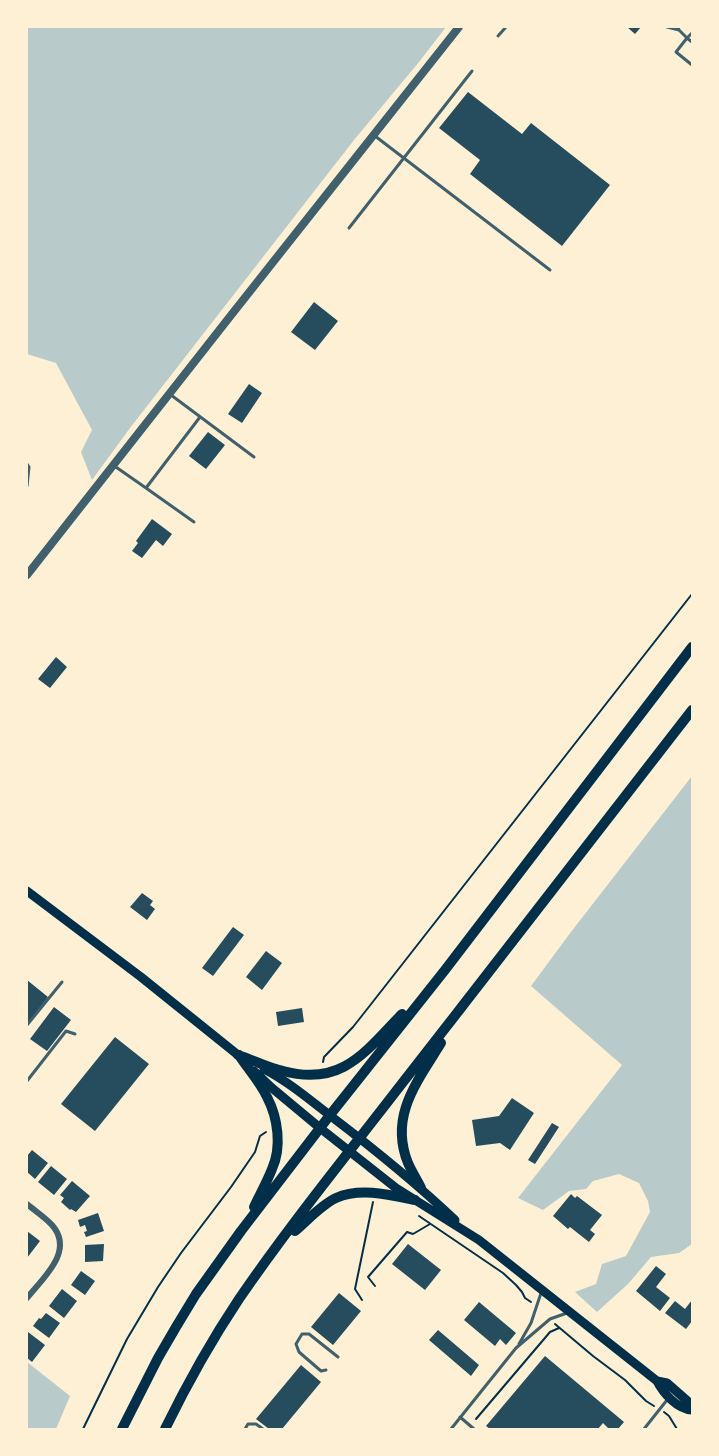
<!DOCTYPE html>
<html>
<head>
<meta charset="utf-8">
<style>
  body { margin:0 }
  #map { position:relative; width:719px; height:1456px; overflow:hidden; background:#fdf0d5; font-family:"Varela Round",sans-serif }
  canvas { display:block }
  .frame { position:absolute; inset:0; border:28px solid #fdf0d5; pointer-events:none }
</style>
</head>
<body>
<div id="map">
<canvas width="719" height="1456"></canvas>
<div class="frame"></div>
</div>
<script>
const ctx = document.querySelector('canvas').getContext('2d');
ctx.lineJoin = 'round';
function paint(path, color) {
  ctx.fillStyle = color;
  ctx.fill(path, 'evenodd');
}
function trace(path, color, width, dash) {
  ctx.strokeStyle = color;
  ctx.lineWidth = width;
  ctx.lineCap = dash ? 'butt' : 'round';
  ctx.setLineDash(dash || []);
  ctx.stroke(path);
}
paint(new Path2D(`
  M27 27H446L419 62 354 140 130 428 92 480 81 452 92 430 56 363 27 354Z
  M692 776V1244L679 1253 651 1257 628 1284 597 1312 575 1292 596 1284 602 1264 626 1256 650 1212 648 1201 639 1183 619 1174 593 1181 586 1189 569 1191 543 1210 518 1198 622 1065 531 986 571 932Z
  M27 1362 70 1396 56 1429H27Z`), '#b9caca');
paint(new Path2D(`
  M627 27H641L635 34Z
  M468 92 522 134 531 123 610 185 562 246 470 174 480 160 439 128Z
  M314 302 338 321 315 350 291 332Z
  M249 384 262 393 242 423 228 414Z
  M208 432 225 445 206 469 189 456Z
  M152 519 172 534 163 546 156 540 142 558 132 551 138 543 136 541Z
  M56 657 67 667 50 688 38 679Z
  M142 893 153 901 150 905 155 909 147 920 130 907Z
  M233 927 244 935 213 976 202 968Z
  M266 951 282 963 262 990 246 977Z
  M27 980 48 997 27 1025Z
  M54 1007 71 1020 47 1051 30 1039Z
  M302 1008 304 1022 278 1026 276 1012Z
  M115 1037 149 1064 95 1131 61 1104Z
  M512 1098 534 1113 510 1150 500 1143 476 1146 472 1120 499 1116Z
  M552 1123 559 1127 535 1164 528 1160Z
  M32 1150 48 1163 35 1179 27 1172V1156Z
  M51 1166 67 1179 54 1195 38 1182Z
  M72 1181 90 1196 76 1212 71 1209 70 1210 61 1202 64 1198 60 1195Z
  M571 1194 575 1198 577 1196 602 1215 590 1230 595 1234 589 1242 570 1227 568 1229 553 1216Z
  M98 1213 104 1231 86 1237 84 1232 87 1231 85 1225 80 1227 78 1220Z
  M27 1231 40 1241 27 1258Z
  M104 1244 103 1261 85 1262V1245Z
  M408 1244 441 1270 425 1290 392 1264Z
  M656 1266 666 1274 656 1287 670 1298 660 1311 636 1291Z
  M81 1271 95 1281 85 1295 71 1285Z
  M62 1289 77 1301 64 1318 49 1306Z
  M339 1293 361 1311 333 1345 311 1327Z
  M692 1300V1321L686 1329 665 1313 675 1301 685 1309Z
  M479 1302 516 1333 506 1345 500 1339 495 1346 464 1320Z
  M46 1313 60 1323 49 1338 33 1326 39 1318 41 1319Z
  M438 1330 479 1365 471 1376 429 1340Z
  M28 1332 45 1345 32 1362 27 1358Z
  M545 1356 624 1422 618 1429H609L603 1423 598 1429H490L486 1426Z
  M301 1365 321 1382 282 1429H269L256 1419Z`), '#264d5e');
trace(new Path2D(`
  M323 1062 324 1057 353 1027 368 1008 692 594
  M419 1216 503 1273 516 1285 522 1292 525 1298 531 1302
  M375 1286 368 1277 407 1232 413 1234 430 1224
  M362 1300 355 1289 373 1202
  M555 1324 593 1356 625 1380 646 1401 654 1406
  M664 1412 669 1416 677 1429
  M476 1419 550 1332 559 1328
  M83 1429 127 1339 158 1287 181 1253 231 1187 255 1152 260 1136 266 1132`), '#003049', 2);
trace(new Path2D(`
  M667 27 679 30
  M678 27 679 30 687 38 676 52 692 65
  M692 33 687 38 692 42
  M498 36 506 27
  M375 136 550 270
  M349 228 472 71
  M171 395 254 457
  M27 464 29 467 27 486
  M113 465 146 488
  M194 522 146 488 200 417
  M27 1025 62 982
  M27 1081 66 1031 75 1034
  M519 1344 531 1323 541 1293
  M326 1370 321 1371 299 1352 296 1344 302 1334H309L338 1357
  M460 1417 474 1429
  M245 1429 248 1424H256L263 1429
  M451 1429 516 1348 550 1319 567 1313
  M644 1429 667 1400`), '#3f606c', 3);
trace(new Path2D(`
  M27 1204C35 1211 45 1217 52 1225 75 1251 43 1278 27 1298`), '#3f606c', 6);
trace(new Path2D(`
  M27 575 232 314 459 27`), '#3f606c', 8);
trace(new Path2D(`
  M27 891 141 977 243 1059
  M264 1069C289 1082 310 1100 332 1117 374 1149 416 1183 455 1220
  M254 1071 272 1088 320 1128 396 1188 479 1240 657 1381 667 1383 692 1405
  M657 1381C663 1393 677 1409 692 1410`), '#003049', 9);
trace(new Path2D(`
  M238 1055C253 1060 268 1068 283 1071 342 1087 365 1052 402 1014
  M239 1055C248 1069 260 1082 267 1097 278 1118 282 1147 272 1169 267 1182 260 1194 254 1207
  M421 1188C417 1180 412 1172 408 1163 389 1116 417 1082 441 1043
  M295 1231C308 1220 321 1205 336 1198 360 1187 391 1195 415 1200
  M122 1429 158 1358 176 1327 196 1294 241 1231 330 1115 445 970 692 647
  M165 1429C187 1384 211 1341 239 1299 289 1226 346 1156 400 1086 498 961 595 835 692 710`), '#003049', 10);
</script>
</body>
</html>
